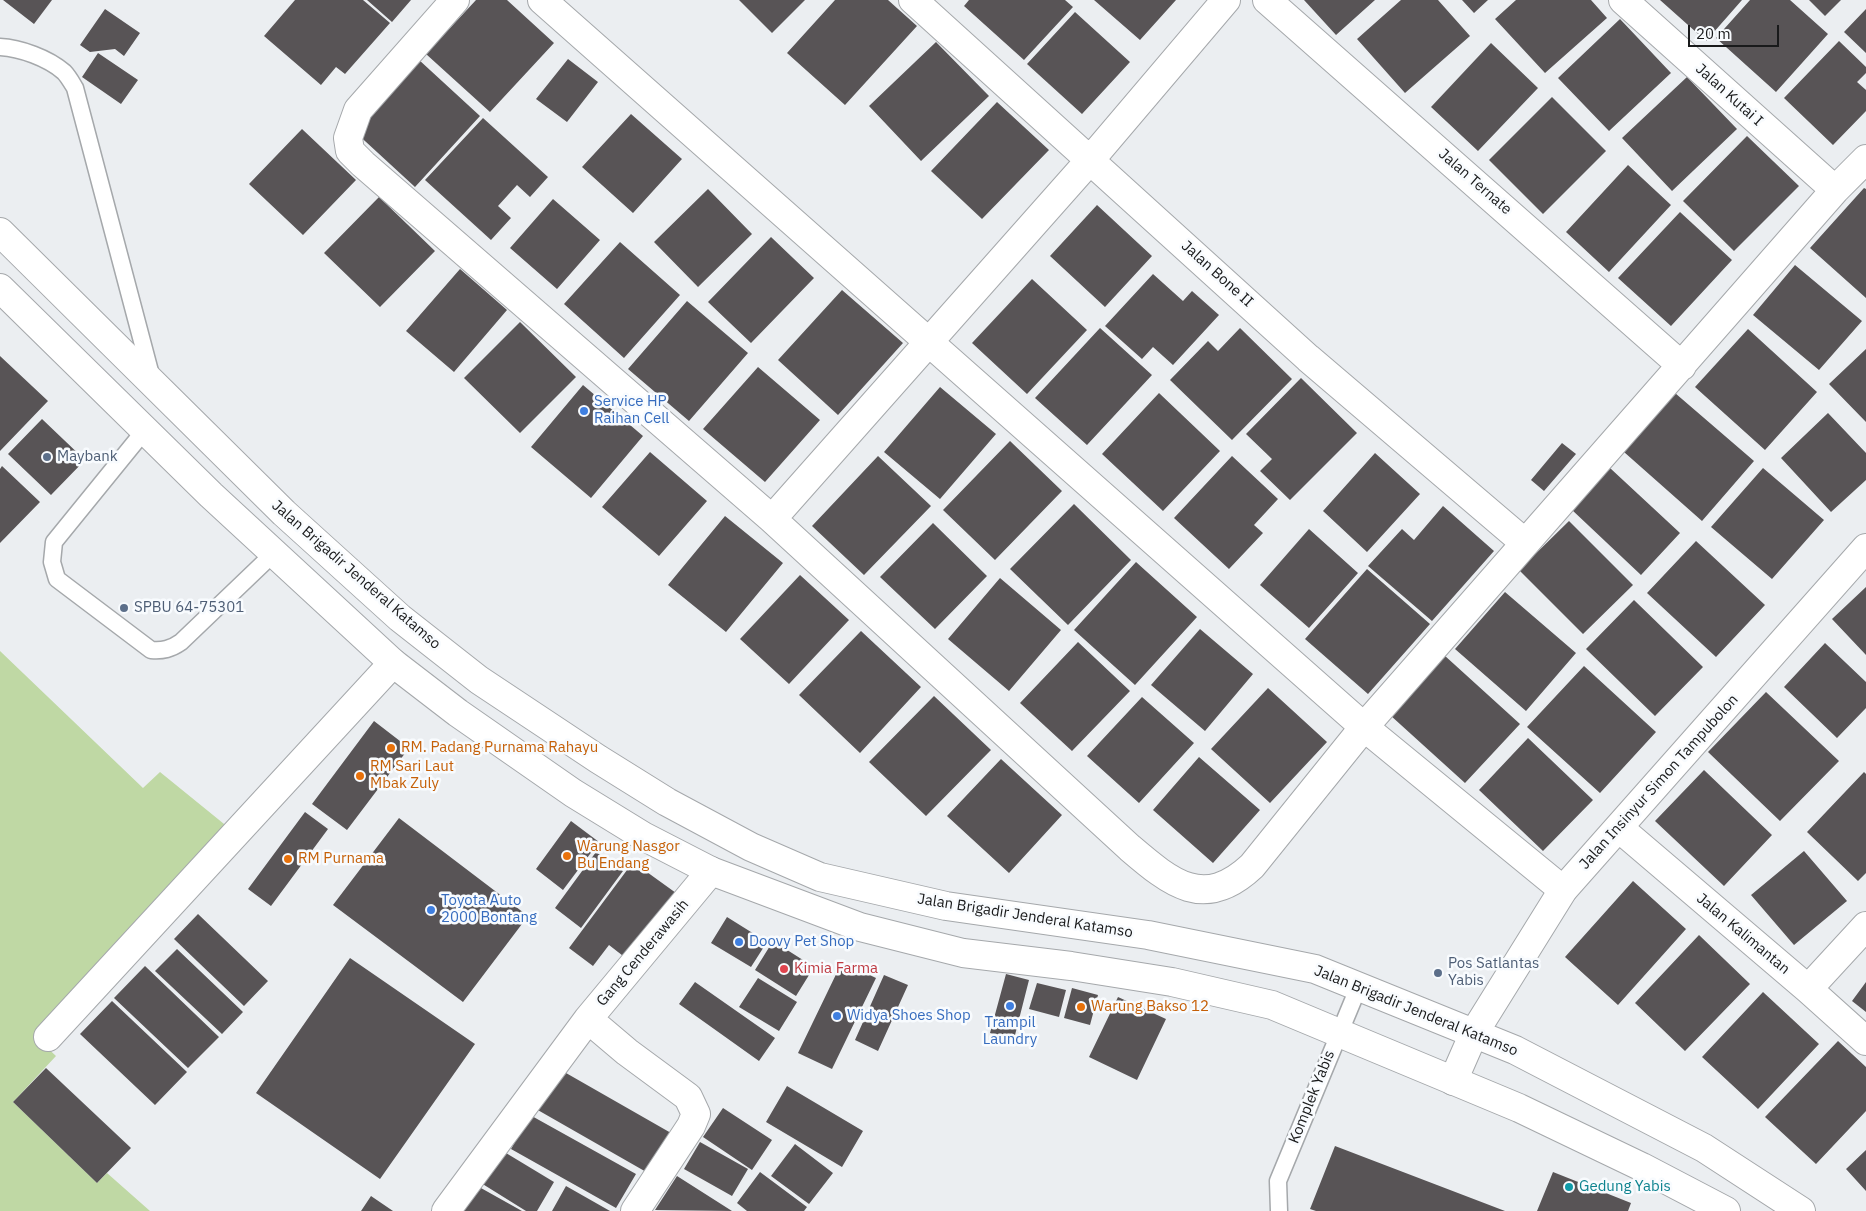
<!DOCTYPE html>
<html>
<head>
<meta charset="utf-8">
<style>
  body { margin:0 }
  #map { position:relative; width:1866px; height:1211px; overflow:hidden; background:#ebeef1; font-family:"IBM Plex Sans",sans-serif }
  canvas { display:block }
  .scale { position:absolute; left:1688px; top:25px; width:91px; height:22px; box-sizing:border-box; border:2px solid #191a1b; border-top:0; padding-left:6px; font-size:15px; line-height:18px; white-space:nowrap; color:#191a1b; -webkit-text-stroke:4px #f8fbfe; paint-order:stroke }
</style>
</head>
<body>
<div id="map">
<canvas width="1866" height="1211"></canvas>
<div class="scale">20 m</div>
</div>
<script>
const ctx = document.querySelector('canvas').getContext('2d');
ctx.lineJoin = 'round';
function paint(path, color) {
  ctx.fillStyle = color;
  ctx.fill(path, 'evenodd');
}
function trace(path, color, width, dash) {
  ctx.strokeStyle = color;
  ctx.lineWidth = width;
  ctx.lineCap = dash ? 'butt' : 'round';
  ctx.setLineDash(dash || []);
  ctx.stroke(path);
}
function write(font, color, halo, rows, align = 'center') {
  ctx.font = font + ' "IBM Plex Sans",sans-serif';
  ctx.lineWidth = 5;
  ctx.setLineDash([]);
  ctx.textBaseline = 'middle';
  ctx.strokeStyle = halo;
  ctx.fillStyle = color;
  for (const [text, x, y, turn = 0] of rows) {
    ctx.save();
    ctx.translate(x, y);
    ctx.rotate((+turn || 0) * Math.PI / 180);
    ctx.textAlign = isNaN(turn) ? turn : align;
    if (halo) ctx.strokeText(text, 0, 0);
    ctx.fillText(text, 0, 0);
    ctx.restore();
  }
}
paint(new Path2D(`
  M0 651 143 788 160 772 229 828 36 1037 56 1056 13 1102 97 1183 107 1173 150 1211H0Z`), '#bfd8a4');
paint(new Path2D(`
  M3 0H52L34 24Z
  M295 0H363L390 23 345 74 336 67 321 85 264 36Z
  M367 0H411L392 22Z
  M476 0H507L554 43 490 112 426 54Z
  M739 0H805L772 33Z
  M835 0H888L917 26 845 105 787 53Z
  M969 0H1065L1073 7 1024 60 964 6Z
  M1094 0H1176L1140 40Z
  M1304 0H1375L1336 35Z
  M1401 0H1438L1470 36 1405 93 1357 39Z
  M1462 0H1488L1474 13Z
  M1516 0H1591L1607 18 1545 73 1495 19Z
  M1660 0H1742L1706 41Z
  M1750 0H1790L1828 34 1776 92 1716 38Z
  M1809 0H1841L1825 16Z
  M105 9 140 33 124 56 115 49 90 52 80 45Z
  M1866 9V53L1844 32Z
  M1075 12 1130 62 1082 114 1027 64Z
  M1620 19 1671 73 1609 131 1558 78Z
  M1839 41 1866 67V73L1857 82 1866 90V111L1833 145 1784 98Z
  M936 42 989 96 921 161 869 106Z
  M1491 43 1538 88 1478 151 1431 107Z
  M98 53 138 80 121 104 82 77Z
  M418 59 480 116 415 187 353 130Z
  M568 59 598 82 567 122 536 99Z
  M1687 77 1737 129 1672 191 1622 138Z
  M1552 97 1606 151 1543 214 1489 160Z
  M997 102 1049 150 982 219 931 171Z
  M631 114 682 159 633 213 582 167Z
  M483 118 548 177 530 197 517 185 498 206 511 218 491 240 425 180Z
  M302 129 356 180 303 235 249 184Z
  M1747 136 1799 186 1734 251 1683 201Z
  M1628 165 1671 205 1609 272 1566 232Z
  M1864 188 1866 189V298L1810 248Z
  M708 189 752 234 698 287 654 242Z
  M379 197 435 251 380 307 324 253Z
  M553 199 600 240 557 289 510 248Z
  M1097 205 1152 256 1105 307 1050 256Z
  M1680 212 1732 260 1671 326 1618 278Z
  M771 237 814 278 751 343 708 302Z
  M620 242 680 295 624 358 564 304Z
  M1795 265 1862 321 1819 370 1753 315Z
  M460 269 507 310 454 372 406 331Z
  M1153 274 1183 301 1192 291 1219 315 1173 365 1153 347 1142 359 1105 326Z
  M1032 279 1087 330 1027 394 972 343Z
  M842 290 903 343 838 415 778 360Z
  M687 301 748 353 689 421 628 369Z
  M520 322 576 377 520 433 464 378Z
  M1100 328 1152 375 1087 445 1035 398Z
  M1240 328 1292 379 1232 440 1170 380 1208 341 1218 351Z
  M1748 329 1817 392 1765 450 1695 387Z
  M1866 349V422L1829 384Z
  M0 356 48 401 0 451Z
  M758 367 820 420 765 482 703 429Z
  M1301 378 1357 433 1290 500 1260 471 1272 459 1246 434Z
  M583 385 643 436 591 498 531 447Z
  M940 387 996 434 940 499 884 452Z
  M1159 393 1220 451 1163 511 1102 454Z
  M1675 393 1754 461 1702 521 1624 452Z
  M1828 413 1866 453V480L1831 512 1781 458Z
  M42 419 85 460 51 495 8 454Z
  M1010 441 1062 491 995 560 943 510Z
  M1562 443 1576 454 1544 491 1531 480Z
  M650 452 707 501 659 556 602 507Z
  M1375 453 1420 494 1367 552 1323 511Z
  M878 456 931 506 864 575 812 526Z
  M1232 456 1278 499 1254 525 1263 533 1229 569 1174 518Z
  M2 466 40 502 0 543V469Z
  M1610 468 1680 533 1641 575 1571 509Z
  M1763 468 1824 520 1772 579 1711 527Z
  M1074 504 1131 560 1068 625 1010 569Z
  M1443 506 1494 551 1432 621 1368 566 1402 529 1414 540Z
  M725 516 783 563 726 632 668 585Z
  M1569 521 1633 585 1583 634 1519 570Z
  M933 523 987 576 935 629 880 577Z
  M1309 529 1358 573 1309 628 1260 585Z
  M1696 541 1765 605 1716 657 1647 593Z
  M1136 562 1197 617 1135 685 1074 630Z
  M1367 569 1430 624 1368 694 1305 639Z
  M800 575 849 620 789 684 740 639Z
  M1000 578 1061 630 1009 691 948 639Z
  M1866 587V655L1832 619Z
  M1505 592 1576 653 1526 711 1455 649Z
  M1634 600 1703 667 1655 716 1586 649Z
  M1200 629 1253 674 1205 731 1151 685Z
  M861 631 921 687 860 753 799 695Z
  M1078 642 1130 691 1072 751 1020 703Z
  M1825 643 1866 682V708L1837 738 1784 687Z
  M1444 655 1520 724 1465 783 1390 715Z
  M1584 666 1656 732 1600 793 1527 727Z
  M1268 688 1327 742 1270 803 1211 749Z
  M1766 692 1839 761 1780 821 1708 752Z
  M934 696 991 750 926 816 869 762Z
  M1142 697 1194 743 1139 803 1087 756Z
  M374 721 409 748 347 830 312 804Z
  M1528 738 1593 800 1543 851 1479 790Z
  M1199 757 1260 810 1213 863 1153 810Z
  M1001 759 1062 815 1009 873 947 816Z
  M1704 770 1772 835 1724 886 1655 821Z
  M1864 772 1866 774V873L1858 881 1807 832Z
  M305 812 328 829 271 906 248 889Z
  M399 818 528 916 463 1002 333 905Z
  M571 821 599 842 563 890 536 869Z
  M1804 851 1847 901 1794 945 1751 895Z
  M596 852 623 871 581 928 555 908Z
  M633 862 676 893 627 959 609 945 593 966 569 948Z
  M1633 881 1686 929 1618 1005 1565 957Z
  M198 914 268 981 244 1006 174 939Z
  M727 917 767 942 751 967 711 943Z
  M1699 935 1750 984 1685 1051 1635 1003Z
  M773 941 814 967 796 996 755 970Z
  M177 949 243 1012 222 1034 155 971Z
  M350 958 475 1044 380 1179 256 1093Z
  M842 962 876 978 832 1069 798 1053Z
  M145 966 219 1037 188 1068 114 998Z
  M1006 974 1029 980 1014 1039 990 1033Z
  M884 975 908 985 878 1051 855 1040Z
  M758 978 797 1002 779 1031 739 1007Z
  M695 982 775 1038 759 1061 679 1004Z
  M1866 982V1012L1852 1001Z
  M1037 983 1066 990 1059 1017 1029 1009Z
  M1072 988 1098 995 1090 1025 1064 1018Z
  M1763 992 1819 1044 1758 1109 1702 1057Z
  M1118 997 1166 1019 1137 1080 1089 1057Z
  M112 1001 187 1072 155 1105 80 1034Z
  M1838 1041 1866 1067V1111L1816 1164 1765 1117Z
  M46 1068 131 1148 97 1183 13 1102Z
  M559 1069 671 1133 648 1173 536 1109Z
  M787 1086 863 1131 842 1167 766 1122Z
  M723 1108 772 1140 752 1170 703 1137Z
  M530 1115 636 1174 616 1208 511 1149Z
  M700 1142 748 1169 732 1196 684 1169Z
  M795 1144 833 1173 809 1204 771 1176Z
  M1335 1146 1505 1211H1316L1310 1209Z
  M501 1150 554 1182 537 1211H526L481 1183Z
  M1866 1150V1191L1846 1169Z
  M760 1172 807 1207 804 1211H747L737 1203Z
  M1553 1172 1631 1203 1628 1211H1537Z
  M677 1176 732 1211 655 1210Z
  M472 1183 522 1211H456Z
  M566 1186 610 1211H552Z
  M371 1196 393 1211H361Z`), '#585456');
const service = new Path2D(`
  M0 47C20 48 48 58 64 72 68 76 72 83 75 88L152 379
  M145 430 54 542 52 562 57 579 151 650C163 651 171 649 181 642L274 553
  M1279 1211 1278 1181 1359 986`);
const minor = new Path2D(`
  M455 0 358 110 348 138 350 151 363 164 772 519 1130 848C1171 883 1204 911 1252 866L1364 727 1835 190 1866 159
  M542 0 1364 727 1563 890
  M913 0 1308 358 1525 543
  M1267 0 1682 366
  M1623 0 1835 190
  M772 519 1091 159 1226 0
  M1619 828 1808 989 1866 1041
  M1808 989 1866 926
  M48 1037 393 663
  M446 1211 588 1019
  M635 1211 691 1126 696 1114 688 1097 627 1052 588 1019 711 871`);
const tertiary = new Path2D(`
  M1453 1081 1474 1033 1563 890 1866 548`);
const secondary = new Path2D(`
  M0 232 284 513 400 618 479 680 598 759 667 802 751 847 820 877 946 906 1148 935 1315 969 1515 1050 1704 1148 1801 1211
  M0 288 211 495 393 663 458 713 573 793 643 836 711 871 860 927 963 953 1071 966 1172 982 1272 1005 1519 1108 1642 1167 1726 1211`);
trace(service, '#a5a8ab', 19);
trace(minor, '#a5a8ab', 30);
trace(tertiary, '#a5a8ab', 30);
trace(secondary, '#a5a8ab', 30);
trace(service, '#fff', 16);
trace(minor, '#fff', 28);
trace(tertiary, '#fff', 28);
trace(secondary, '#fff', 28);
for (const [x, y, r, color] of [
  [584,411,5,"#3f7fe0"],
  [47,457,5,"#5c6f8a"],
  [124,608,5,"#5c6f8a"],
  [391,748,5,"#e8710a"],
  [360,776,5,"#e8710a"],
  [567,856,5,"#e8710a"],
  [288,859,5,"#e8710a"],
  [431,910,5,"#3f7fe0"],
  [739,942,5,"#3f7fe0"],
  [784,969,5,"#e0444e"],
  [1438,973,5,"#5c6f8a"],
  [1010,1006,5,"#3f7fe0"],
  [1081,1007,5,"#e8710a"],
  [837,1016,5,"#3f7fe0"],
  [1569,1187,5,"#0f9aa8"]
]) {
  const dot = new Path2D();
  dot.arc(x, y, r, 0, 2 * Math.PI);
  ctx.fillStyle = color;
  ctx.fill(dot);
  trace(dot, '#f8fbfe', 2);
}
write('15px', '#191a1b', '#f8fbfe', [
  ["Jalan Kutai I",1729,95,42],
  ["Jalan Ternate",1475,182,41],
  ["Jalan Bone II",1217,274,42],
  ["Jalan Brigadir Jenderal Katamso",356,575,41],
  ["Jalan Insinyur Simon Tampubolon",1659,782,-48],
  ["Jalan Brigadir Jenderal Katamso",1025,916,9],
  ["Jalan Kalimantan",1743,934,40],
  ["Gang Cenderawasih",643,953,-50],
  ["Jalan Brigadir Jenderal Katamso",1416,1011,22],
  ["Komplek Yabis",1312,1097,-68]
]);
write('15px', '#366cbe', '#f8fbfe', [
  ["Service HP",594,402],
  ["Raihan Cell",594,419],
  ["Toyota Auto",441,901],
  ["2000 Bontang",441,918],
  ["Doovy Pet Shop",749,942],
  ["Widya Shoes Shop",847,1016],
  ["Trampil",1010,1023,"center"],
  ["Laundry",1010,1040,"center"]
], 'left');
write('15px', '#4e5e75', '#f8fbfe', [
  ["Maybank",57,457],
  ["SPBU 64-75301",134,608],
  ["Pos Satlantas",1448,964],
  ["Yabis",1448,981]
], 'left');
write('15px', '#c56008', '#f8fbfe', [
  ["RM. Padang Purnama Rahayu",401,748],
  ["RM Sari Laut",370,767],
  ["Mbak Zuly",370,784],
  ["Warung Nasgor",577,847],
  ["Bu Endang",577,864],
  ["RM Purnama",298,859],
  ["Warung Bakso 12",1091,1007]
], 'left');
write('15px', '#be3a42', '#f8fbfe', [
  ["Kimia Farma",794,969]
], 'left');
write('15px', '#0d838f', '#f8fbfe', [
  ["Gedung Yabis",1579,1187]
], 'left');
</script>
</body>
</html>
